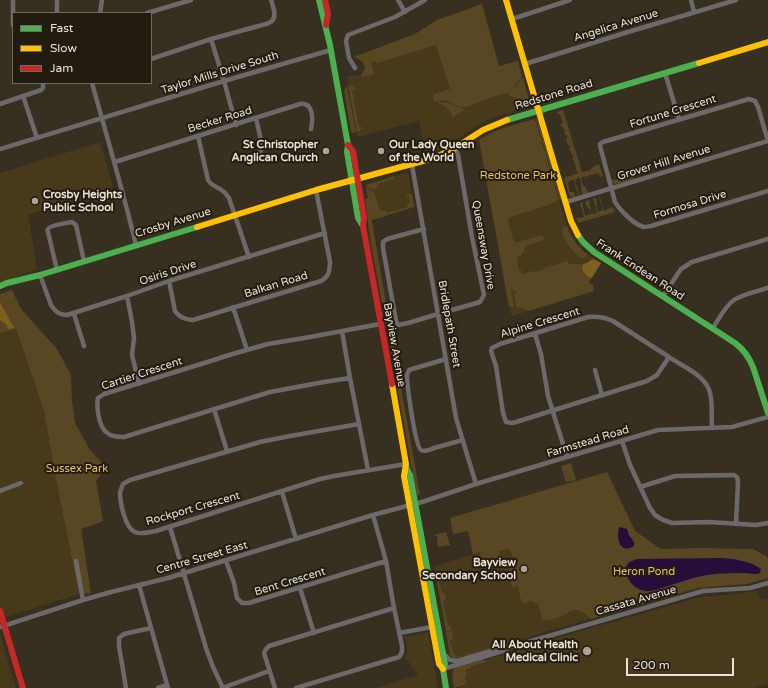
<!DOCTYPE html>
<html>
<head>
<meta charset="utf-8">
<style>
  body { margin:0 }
  #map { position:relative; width:768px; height:688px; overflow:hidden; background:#373021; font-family:"Varela Round",sans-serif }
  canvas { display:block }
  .legend { position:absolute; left:12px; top:12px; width:140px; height:72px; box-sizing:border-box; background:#211b10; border:1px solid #716b5e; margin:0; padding:5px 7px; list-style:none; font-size:12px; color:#eae3d4 }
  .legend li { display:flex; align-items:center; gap:8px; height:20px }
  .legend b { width:20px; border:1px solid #716b5e }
  .scale { position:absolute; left:626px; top:658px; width:108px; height:18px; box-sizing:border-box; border:2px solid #eae3d4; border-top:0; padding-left:5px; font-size:12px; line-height:14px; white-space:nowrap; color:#eae3d4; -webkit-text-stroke:3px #211b10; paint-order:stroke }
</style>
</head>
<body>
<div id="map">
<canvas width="768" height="688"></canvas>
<ul class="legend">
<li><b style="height:5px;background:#4caf50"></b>Fast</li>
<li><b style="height:5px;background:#ffc107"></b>Slow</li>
<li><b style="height:5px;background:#c62828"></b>Jam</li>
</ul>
<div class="scale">200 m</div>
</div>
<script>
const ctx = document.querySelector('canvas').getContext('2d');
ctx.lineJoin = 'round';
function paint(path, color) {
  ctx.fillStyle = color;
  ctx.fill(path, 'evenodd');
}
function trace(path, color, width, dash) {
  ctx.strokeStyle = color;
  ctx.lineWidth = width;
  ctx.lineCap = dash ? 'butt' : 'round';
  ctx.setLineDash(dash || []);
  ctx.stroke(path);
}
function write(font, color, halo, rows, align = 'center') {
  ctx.font = font + ' "Varela Round",sans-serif';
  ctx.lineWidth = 4;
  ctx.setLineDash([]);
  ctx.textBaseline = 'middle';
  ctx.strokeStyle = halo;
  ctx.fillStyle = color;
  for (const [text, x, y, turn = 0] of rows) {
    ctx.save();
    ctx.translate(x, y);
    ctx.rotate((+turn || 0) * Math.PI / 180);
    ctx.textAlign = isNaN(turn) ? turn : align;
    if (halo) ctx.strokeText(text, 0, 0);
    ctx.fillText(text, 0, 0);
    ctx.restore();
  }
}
paint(new Path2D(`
  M482 4 499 66 518 61 530 103 529 107 501 115 485 121 442 148 426 154 419 121 357 137 347 76 361 75 364 71 365 67 363 62 361 60 354 57 415 34 437 20Z
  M100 142 113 187 28 215 37 269 0 283V173Z
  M408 172 414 207 372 220 366 185Z
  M559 200 568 229 574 240 584 252 601 263 589 282 593 285 594 291 512 316 508 305 494 222 546 206Z
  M16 329 44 411 57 485 79 594 0 619V333Z
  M577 481 621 610 456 658 450 654 435 566 499 546 568 484Z
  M757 591 760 599H768V684L754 688H459L456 675 471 664 584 630 704 596 709 597 751 592Z
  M428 632 438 688H376L418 675 405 657 407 652V648L405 637Z
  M0 634 10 668 16 688H0Z`), '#47391a');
paint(new Path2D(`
  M482 4 499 66 518 61 522 76C518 82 511 91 505 94 501 95 496 95 493 97 485 99 471 107 464 107 452 106 448 97 434 102L433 97 434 94 450 89 436 45 377 63 376 61 371 62 374 74 362 77 361 75 365 69C365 61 360 60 354 57L415 34 437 20Z
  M522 78H523L530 103 529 104 510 96 508 94 509 92 516 86Z
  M351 85 354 87 356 89 352 90 359 127H362L360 131 357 132 348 86Z
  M347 86 356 132 353 133 351 132 344 91 345 88Z
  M514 99 528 105 529 106 515 111 513 103V100Z
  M439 102 449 103 464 109V110L453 117C450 111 447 105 439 104Z
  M563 110 582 172 591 170V169L596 165 599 164 603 176 600 177 599 173 593 174V175H589L586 178V176L582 177 581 178 583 185 586 188 588 193 583 195C580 188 582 185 580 178H578L575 180 579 196H578L574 180H571L568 183 570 192H574L575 197H570L564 178 578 173C575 168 576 164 573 159H572H573V155H572L570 150H569V148L570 147V145H568L566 139H567V135H565L564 133 565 132C564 127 562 127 560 125L563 123 562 121 560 114H558L557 112Z
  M536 118 538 121 561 197 560 201 536 120Z
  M535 119 559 200 546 206 511 217 509 219 508 222 513 239 515 242H518L543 235 544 240 526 246V247L524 248 525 252 522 253V255L517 257 518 261 517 262 519 270H521L522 274 534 271V272L543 270V268L568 261V264C574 263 580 265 585 264 588 263 591 260 594 259L601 263 589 282 593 285 594 291 528 311 526 309 516 307 514 294 518 292 511 289 514 307 509 306 479 140C496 129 515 124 535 119Z
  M631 172H632L635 179 616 184H614L611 180 612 179 614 180 627 176 628 178 632 177Z
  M394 176 395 179 378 184V187L375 189 374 191 372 188 371 189 366 185Z
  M366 187 368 188 371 192 372 191 374 192 380 210 383 211H386L387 213 408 207 407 204 410 203 409 196 406 197V196L408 194H412L414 207 372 220Z
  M599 197H600L604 211 612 207 615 212 578 223 576 218 584 217 580 203 582 202 585 216 591 214 589 208 587 207 585 202 589 200 591 214 597 213 593 199 596 198 597 204 596 206 598 212 603 210Z
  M368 198 391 332H389L385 319 370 238 365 199Z
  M567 226C571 238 578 247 587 254L585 258H581C575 254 561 238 562 231 562 229 563 229 563 228Z
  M12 290 21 309 57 349 71 375 72 401 75 423 90 450 106 467 96 481 103 521 81 529 91 593 79 594 57 485 44 411 16 329 0 333V294Z
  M390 337H392L420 494 417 495 416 491 391 353Z
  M571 463 576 480 566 482 561 466Z
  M607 472 635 531 661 549 702 548 753 549 766 556 768 559V578L747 584 698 588 591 619 583 612 576 610 570 611 563 616 546 621V620L542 621 541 617H542L538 604 532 601 522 603V601H521L518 586 512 587 508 563 514 562 510 549 499 551 501 559 487 562 482 560 480 554 481 553 480 552 473 554 468 531 453 534 450 518Z
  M446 532 450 545 438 547 437 536H434V535Z
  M435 571C440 571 441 574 442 579H439L442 593H445L446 600 443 601 448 626H451V630L446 631Z
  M452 631 453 640 450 641 453 653H455L456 657 492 647V648L457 658H453L450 656 446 632Z
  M482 660 486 661V662L471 666V668L467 669 466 671 467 675 465 676 467 684 454 688C453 681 451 675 454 669V668L462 665Z`), '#594723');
paint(new Path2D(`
  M593 259 601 263 592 278 587 276 582 270 583 264 587 263Z
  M0 302 14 328 8 329 6 324 0 320Z`), '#7b601f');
paint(new Path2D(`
  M620 527 627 529 629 535 634 542V546C620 555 616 538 619 528Z
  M722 558C735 559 750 561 761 569L760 573C756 575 750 573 745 573 731 573 716 573 702 576 686 579 671 586 655 590 652 590 649 592 646 591 635 591 622 576 627 565 629 561 635 560 638 559Z`), '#260d3c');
trace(new Path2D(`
  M398 0 405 12
  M691 0 694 12
  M13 13V0
  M57 13V0
  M100 13 102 0
  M147 13 191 0
  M13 15V25
  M512 19 570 0
  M211 39 224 81 236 125
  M151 59 211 39 266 24C267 24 272 21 272 21 277 16 273 6 271 0
  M525 64 628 32 736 0
  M355 68 349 58 346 41 348 35 395 17 425 0
  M665 73 679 119
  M92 83C107 137 123 191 136 245
  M23 96 37 138
  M0 104 41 90 43 88V83
  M256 118 262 145 260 154
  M198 136 208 180C212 187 219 187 224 192 226 193 228 197 229 198L249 257
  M768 141 758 107 755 101 749 99 603 142 600 144V146L615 202C620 210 634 225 644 227 646 227 650 226 651 226L768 191
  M0 149 224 81 331 50
  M114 161H118L300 104C314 102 313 120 311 129
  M412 165 456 418 476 484
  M566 202 768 141
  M424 229 387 239 383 242V248L396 321 398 325 408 323 438 314 480 302 484 295 472 237 458 155 455 148
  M57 270 48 232C48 231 47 230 48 229 50 225 67 223 72 222L76 225 84 261
  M40 275 51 305C55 311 59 315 67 315L127 296 169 281 325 233
  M169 281 175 311C180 318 185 319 193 320L321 281C330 275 329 272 330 262L316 190
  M127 296 132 322 134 338 132 355 139 384
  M663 296 681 269 692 262 768 239
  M233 307 247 350
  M74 314 84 346
  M713 328C719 319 725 306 734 300 743 294 758 291 768 288
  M342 331 350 378 368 470
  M535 334 541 354 548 396 567 457
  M669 357 657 375 647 381 516 422 512 423 506 422 503 413 496 366 491 351 492 348 500 344 588 317C598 316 604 317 613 321L669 357C683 367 706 375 710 393 713 404 711 416 712 427
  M446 359 409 370 407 375C407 385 415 446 421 450 425 452 430 450 434 448L463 440
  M595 370 602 395
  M350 378 324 382 270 392 124 437C118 437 111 437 106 432 99 426 96 407 98 398L104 394 214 360 229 355 268 344 310 337 380 324
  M214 409 227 451
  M359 424 290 436 260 442 130 480 123 484C122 487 121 489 120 493 120 502 125 528 135 532 141 535 149 532 156 531L320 479 334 476 406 464
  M622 441 630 465 650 508 655 515 663 520 672 523 709 522 756 525 768 523
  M640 487 675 476 734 475 737 477 738 482 736 524
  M0 491 21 483
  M282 492 296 539
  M170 527 206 648 213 667 223 688
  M76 561 83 600
  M226 561 234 583 237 598 242 603H249L386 561
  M139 585 168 688
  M300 588 314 633
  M0 627 83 600 111 592 168 578 373 515 422 502 476 484 658 430 732 427 768 417
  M399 633 432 627
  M444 654 450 660 457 661 505 647H511L703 591 750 588 768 583
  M443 669 506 650 511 647
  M126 688 119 646V638L124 634 151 628
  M158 688 167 685
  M222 688 269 671
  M275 688 264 653 266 649 269 646 394 608
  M296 688 399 657 402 652V646L394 608 386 561 373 515`), '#6c696b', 4.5);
trace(new Path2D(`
  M319 0 330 45 348 145 347 152 358 218 363 226
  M507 120 699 63
  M578 235 583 242 594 252 735 343C743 349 749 357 753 367L768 413
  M0 286 7 283 40 275 197 227
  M406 467 410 475 445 664 443 669 446 688`), '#4caf50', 6);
trace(new Path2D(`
  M506 0 571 221 578 235
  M699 63 768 42
  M197 227 316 190 434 158 455 148 483 130 507 120
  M392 384 406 464 404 476 439 664 443 669`), '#ffc107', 6);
trace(new Path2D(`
  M325 0 328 14 326 25
  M348 145 353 151 364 218 363 226 392 384
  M0 611 23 688`), '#c62828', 6);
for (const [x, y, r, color] of [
  [326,151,4,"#aba495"],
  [381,151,4,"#aba495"],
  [35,201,4,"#aba495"],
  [524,569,4,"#aba495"],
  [587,651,5,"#aba495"]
]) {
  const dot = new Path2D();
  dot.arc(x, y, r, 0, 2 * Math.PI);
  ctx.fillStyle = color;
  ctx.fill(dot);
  trace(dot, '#211b10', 1.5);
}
write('11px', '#eae3d4', '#211b10', [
  ["Angelica Avenue",616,26,-17],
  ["Taylor Mills Drive South",220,73,-17],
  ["Redstone Road",554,95,-17],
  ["Fortune Crescent",673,112,-17],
  ["Becker Road",220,120,-17],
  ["Grover Hill Avenue",664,163,-17],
  ["Formosa Drive",690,205,-17],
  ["Crosby Avenue",173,223,-17],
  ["Queensway Drive",483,245,80],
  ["Frank Endean Road",640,270,33],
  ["Osiris Drive",168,273,-18],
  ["Balkan Road",276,285,-17],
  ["Alpine Crescent",540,323,-17],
  ["Bridlepath Street",449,324,80],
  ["Bayview Avenue",394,345,80],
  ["Cartier Crescent",142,374,-18],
  ["Farmstead Road",588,442,-17],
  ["Rockport Crescent",193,509,-16],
  ["Centre Street East",202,558,-16],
  ["Bent Crescent",290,582,-17],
  ["Cassata Avenue",636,601,-16]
]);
write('bold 11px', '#eae3d4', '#211b10', [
  ["St Christopher",318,145],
  ["Anglican Church",318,158],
  ["Our Lady Queen",389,145,"left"],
  ["of the World",389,158,"left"],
  ["Crosby Heights",43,195,"left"],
  ["Public School",43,208,"left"],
  ["Bayview",516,563],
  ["Secondary School",516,576],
  ["All About Health",578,645],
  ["Medical Clinic",578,658]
], 'right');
write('11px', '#edc05f', '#211b10', [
  ["Redstone Park",518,176],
  ["Sussex Park",77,469],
  ["Heron Pond",644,572]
]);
</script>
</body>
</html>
